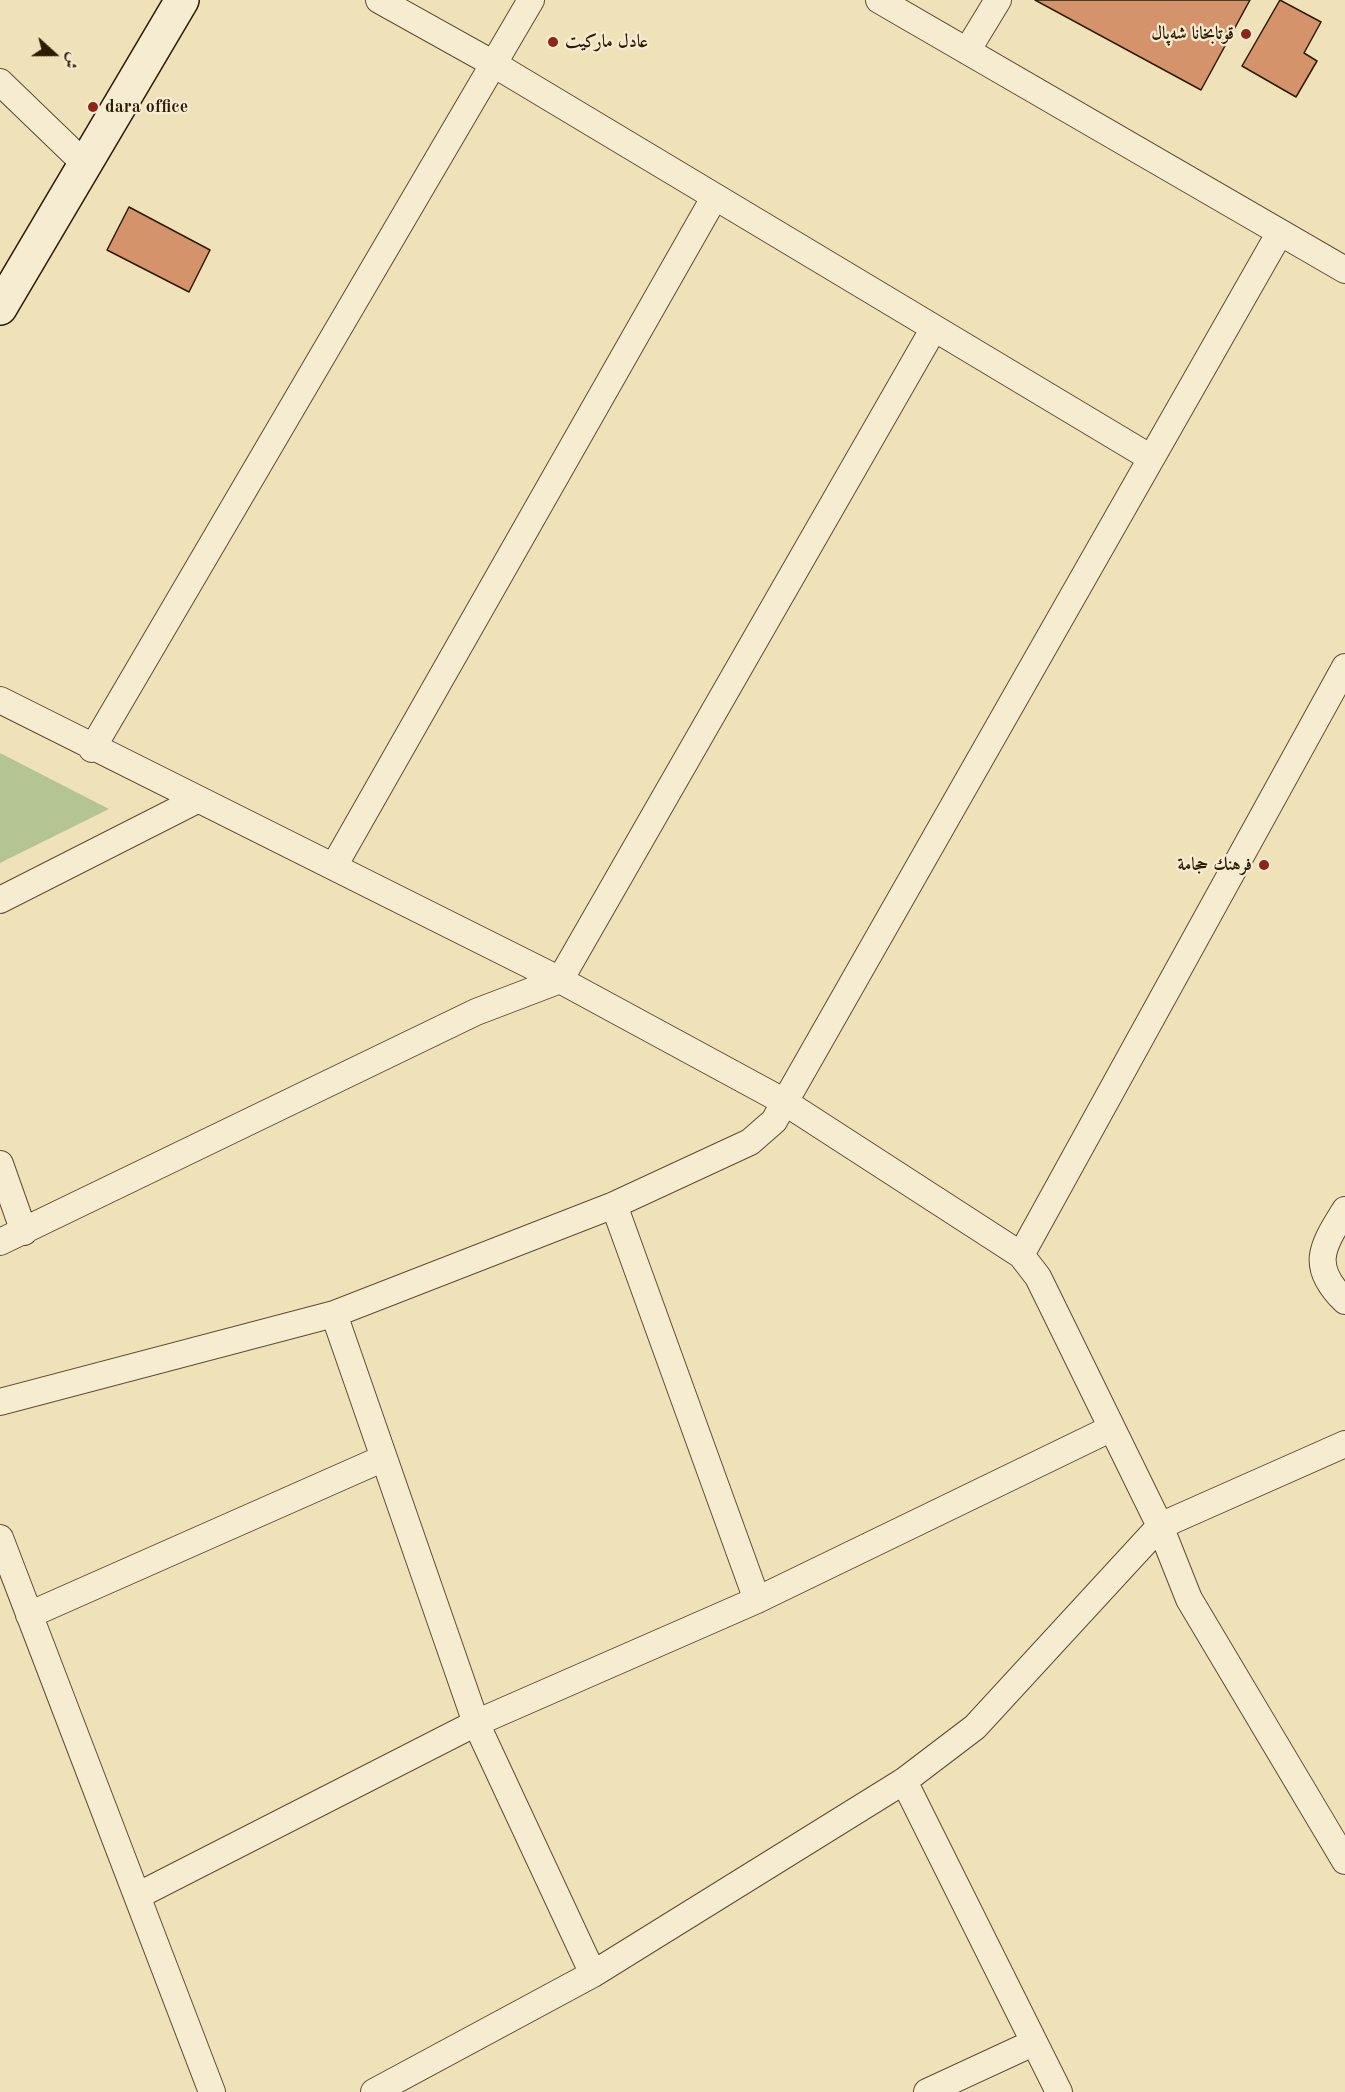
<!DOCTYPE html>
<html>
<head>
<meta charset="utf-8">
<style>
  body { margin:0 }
  #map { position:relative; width:1345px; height:2092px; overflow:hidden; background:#f0e2b8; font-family:"Old Standard TT",Amiri,serif }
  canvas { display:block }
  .north { position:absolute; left:24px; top:24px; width:60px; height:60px; -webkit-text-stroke:4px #f5ecd1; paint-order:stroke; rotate:111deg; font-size:16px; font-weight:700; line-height:24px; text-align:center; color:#2d1b04 }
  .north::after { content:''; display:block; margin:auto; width:21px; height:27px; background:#2d1b04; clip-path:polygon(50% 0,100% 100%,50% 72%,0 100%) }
</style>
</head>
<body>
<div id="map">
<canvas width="1345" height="2092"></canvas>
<div class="north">ش</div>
</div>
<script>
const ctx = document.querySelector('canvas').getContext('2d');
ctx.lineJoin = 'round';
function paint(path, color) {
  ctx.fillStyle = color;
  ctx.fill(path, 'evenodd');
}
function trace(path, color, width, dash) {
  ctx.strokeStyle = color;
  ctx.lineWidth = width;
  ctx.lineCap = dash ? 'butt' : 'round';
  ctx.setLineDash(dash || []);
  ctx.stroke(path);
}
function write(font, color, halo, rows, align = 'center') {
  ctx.font = font + ' "Old Standard TT",Amiri,serif';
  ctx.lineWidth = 4.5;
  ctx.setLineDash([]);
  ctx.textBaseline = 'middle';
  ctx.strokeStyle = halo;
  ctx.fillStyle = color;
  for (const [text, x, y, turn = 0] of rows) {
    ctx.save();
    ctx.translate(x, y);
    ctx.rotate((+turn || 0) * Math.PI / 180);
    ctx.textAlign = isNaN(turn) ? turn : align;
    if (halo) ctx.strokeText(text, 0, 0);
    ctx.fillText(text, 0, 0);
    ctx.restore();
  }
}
paint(new Path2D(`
  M0 753 109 809 0 863Z`), '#b5c493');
const building = new Path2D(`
  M1035 0H1250L1201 90Z
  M1280 0 1321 22 1304 53 1317 61 1296 97 1242 66Z
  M129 207 210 250 189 292 107 250Z`);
paint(building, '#d4936b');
trace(building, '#2d1b04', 1.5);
const street = new Path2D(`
  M379 0 492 63 1151 458
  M879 0 1345 270
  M967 51 998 0
  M0 82 85 164
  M0 700 560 980 783 1101 1021 1255 1038 1277 1160 1526 1189 1599 1345 1861
  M92 749 531 0
  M334 866 714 198
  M0 900 197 800
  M0 1164 24 1232
  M614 1205 757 1600
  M1345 1210C1322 1247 1309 1266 1345 1301
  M0 1242 476 1012 560 980 934 328
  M1021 1255 1345 667
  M334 1314 476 1723 593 1974
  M0 1402 334 1314 614 1205 750 1142 774 1121 1279 234
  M0 1538 212 2092
  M29 1615 384 1458
  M904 1781 1059 2092
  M137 1896 476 1723 757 1600 1112 1428
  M374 2092 593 1974 904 1781 975 1727 1160 1526 1345 1444
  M927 2092 1033 2043`);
const secondary = new Path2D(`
  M0 308 182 0`);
trace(street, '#5e4d31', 28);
trace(secondary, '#2d1b04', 36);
trace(street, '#f5ecd1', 26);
trace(secondary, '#f5ecd1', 33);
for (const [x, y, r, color] of [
  [1246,34,6,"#8f2418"],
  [553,42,6,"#8f2418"],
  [93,107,6,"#8f2418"],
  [1264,865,6,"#8f2418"]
]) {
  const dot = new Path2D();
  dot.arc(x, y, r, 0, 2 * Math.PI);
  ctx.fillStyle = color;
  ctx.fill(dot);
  trace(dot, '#f5ecd1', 2);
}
write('bold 18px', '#2d1b04', '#f5ecd1', [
  ["قوتابخانا شەپال",1234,34],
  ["عادل ماركيت",565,42,"left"],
  ["dara office",105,107,"left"],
  ["فرهنك حجامة",1252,865]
], 'right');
</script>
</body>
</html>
